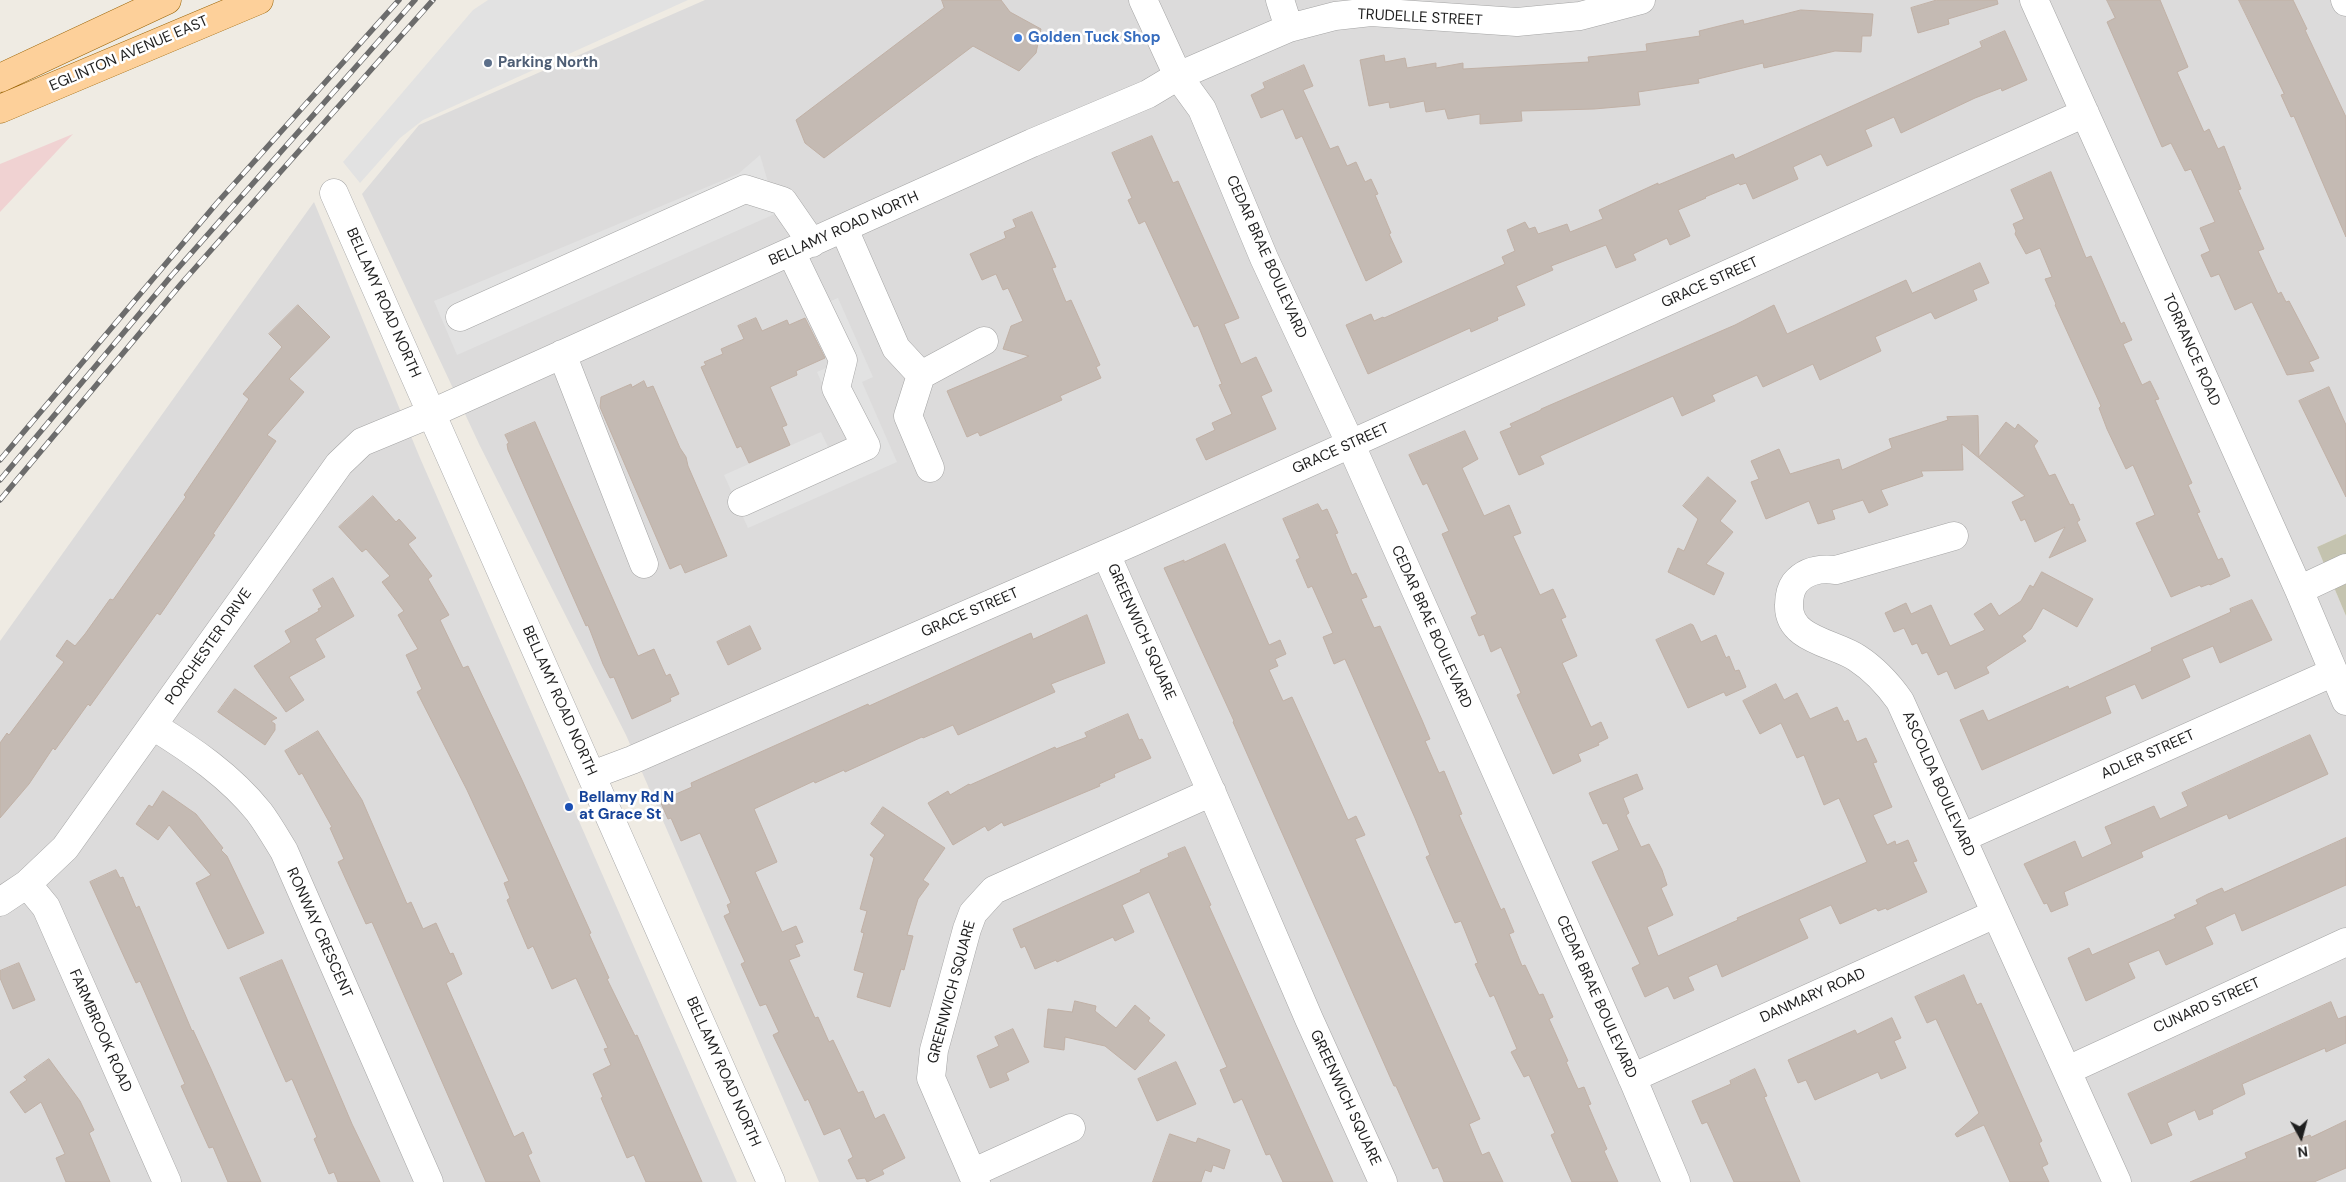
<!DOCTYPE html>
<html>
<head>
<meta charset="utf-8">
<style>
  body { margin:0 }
  #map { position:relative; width:2346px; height:1182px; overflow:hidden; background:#efebe3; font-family:"DM Sans",sans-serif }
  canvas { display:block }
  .north { position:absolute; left:2276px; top:1112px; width:50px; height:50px; -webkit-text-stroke:4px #fff; paint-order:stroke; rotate:173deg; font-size:14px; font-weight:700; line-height:20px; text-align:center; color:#1e1e1e }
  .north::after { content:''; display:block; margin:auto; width:18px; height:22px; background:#1e1e1e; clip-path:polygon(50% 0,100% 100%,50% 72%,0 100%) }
</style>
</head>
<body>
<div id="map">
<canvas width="2346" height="1182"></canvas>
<div class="north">N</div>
</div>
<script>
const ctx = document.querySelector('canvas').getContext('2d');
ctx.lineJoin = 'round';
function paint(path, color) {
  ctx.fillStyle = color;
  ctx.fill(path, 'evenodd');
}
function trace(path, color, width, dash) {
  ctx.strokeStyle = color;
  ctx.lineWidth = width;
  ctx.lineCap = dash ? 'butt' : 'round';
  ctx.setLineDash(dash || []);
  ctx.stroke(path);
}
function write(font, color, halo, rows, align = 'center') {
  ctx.font = font + ' "DM Sans",sans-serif';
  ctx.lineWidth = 5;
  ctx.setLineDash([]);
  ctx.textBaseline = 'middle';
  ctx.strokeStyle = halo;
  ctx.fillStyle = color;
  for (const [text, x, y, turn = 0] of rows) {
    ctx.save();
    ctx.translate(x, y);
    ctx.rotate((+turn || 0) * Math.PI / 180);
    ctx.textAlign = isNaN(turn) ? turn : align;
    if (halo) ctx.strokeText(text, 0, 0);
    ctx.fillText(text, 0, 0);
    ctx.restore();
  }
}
paint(new Path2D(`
  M705 0H2346V534L2317 547 2346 616V1182H819L626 735 480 446 362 194 419 125Z
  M314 202 420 458 737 1182H0V641Z`), '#dcdbdb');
paint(new Path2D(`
  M73 134 0 212V164Z`), '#f0d2d2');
paint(new Path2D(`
  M2346 534V616L2317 547Z`), '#c4c3af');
paint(new Path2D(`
  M488 0H688L423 120 400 138 360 183 343 162 473 10Z
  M760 155 777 213 457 355 434 301 738 174Z
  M838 298 873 377 862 382 897 462 748 528 724 475 821 432 829 449 847 441 817 372 833 365 809 310Z`), '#e2e2e2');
const building = new Path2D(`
  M942 0H1001L1010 12 1041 29 1036 53 1019 71 973 46 824 158 805 143 796 120 944 8Z
  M1937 0H1997L1998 4 1948 19 1949 24 1918 33 1911 8Z
  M2107 0H2160L2188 67 2177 72 2204 132 2209 129 2218 149 2224 146 2241 189 2238 190 2264 249 2258 251 2278 294 2281 292 2286 302 2289 301 2319 358 2309 362 2314 371 2287 375 2252 302 2235 310 2219 274 2211 277 2201 255 2210 251 2200 228 2215 222 2191 169 2185 171 2171 143 2162 147 2107 22 2115 18Z
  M2239 0H2293L2307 29 2305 30 2346 117V237L2294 116 2291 117 2281 95 2284 94Z
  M1801 10 1873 14 1871 36H1862L1861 52 1835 51 1764 68 1763 63 1698 79 1699 83 1638 92 1640 105 1594 109 1521 111 1522 121 1480 124V114L1448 119 1445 109 1426 112 1424 101 1390 108 1389 102 1369 106 1360 60 1384 55 1385 62 1405 58 1407 68 1436 63V68L1463 63V69L1589 62 1588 57 1647 51 1646 44 1700 36 1699 31 1743 20 1744 24Z
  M2005 31 2027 80 2002 91 2001 88 1975 98 1901 133 1894 117 1865 130 1872 146 1827 166 1821 154 1793 167 1798 179 1753 199 1746 183 1740 185 1739 183 1705 197 1706 198 1678 210 1690 236 1670 245 1667 238 1633 254 1636 260 1616 268 1606 245 1551 266 1553 270 1516 286 1525 305 1497 317 1498 320 1471 332 1470 328 1368 374 1346 325 1371 314 1374 321 1383 317 1384 318 1505 264 1502 257 1515 251 1507 230 1525 222 1529 229 1535 227 1538 234 1567 224 1570 232 1603 219 1599 210 1658 183V185L1733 154 1735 159 1982 47 1980 42Z
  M1304 65 1313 86 1303 90 1330 149 1338 146 1347 166 1356 162 1365 182 1371 179 1378 194 1375 195 1391 233 1389 234 1402 262 1366 281 1302 136 1296 139 1283 109 1261 118 1251 95 1265 88 1263 83Z
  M1152 136 1173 183 1178 181 1239 318 1224 324 1241 364 1256 357 1272 391 1261 396 1276 429 1206 460 1196 439 1215 430 1212 423 1232 414 1219 385 1222 384 1198 325 1194 327 1145 221 1139 224 1128 200 1132 198 1112 153Z
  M2051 172 2086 258 2091 256 2121 324 2124 322 2132 340 2123 344 2142 385 2150 381 2159 399 2155 400 2192 483 2188 485 2200 512 2197 513 2218 560 2222 558 2230 576 2210 585 2209 584 2201 587 2200 585 2171 597 2136 523 2155 515 2133 465 2126 469 2107 429 2099 408 2101 406 2055 305 2056 304 2045 279 2052 277 2040 248 2026 254 2015 234 2016 231 2013 224 2024 219 2011 190Z
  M1032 212 1056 267 1052 268 1066 302 1071 300 1100 365 1096 367 1101 378 1060 396 1062 400 980 436 978 432 967 437 947 391 1029 356 1003 349 1011 326 1023 321 1008 288 1003 290 996 274 982 280 970 254 1006 238 1004 232 1016 227 1013 220Z
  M1980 263 1989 283 1973 290 1977 300 1935 319 1931 312 1875 337 1881 351 1820 380 1813 364 1763 387 1757 375 1712 395 1715 401 1682 416 1673 396 1540 456 1544 464 1519 475 1500 432 1512 427 1510 424 1541 410V409L1735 325 1774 305 1787 334 1906 280 1912 293Z
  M298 305 330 337 289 379 304 392 267 435 276 441 213 534 215 535 160 615 157 613 90 706 88 704 55 750 53 748 29 784 0 818V743L7 733 9 735 64 662 56 656 67 640 75 646 85 634 110 599 113 600 186 497 184 495 249 399 243 394 282 347 269 334Z
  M756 318 762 331 787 320 789 325 805 318 825 358 796 371 797 375 770 387 787 425 782 427 790 445 749 463 741 446 737 448 701 367 706 365 704 362 723 354 721 349 744 339 738 326Z
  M644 381 647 388 653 386 680 448 686 457 688 466 727 556 685 573 681 564 670 569 600 407 601 397 631 384 632 387Z
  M2329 387 2346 425V497L2299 401Z
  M1978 416 1979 457 2006 422 2015 429 2018 424 2038 441 2034 446 2049 476 2055 474 2070 505 2073 504 2080 520 2077 522 2086 541 2049 558 2065 527 2035 542 2025 519 2021 521 2012 502 2025 496 1962 444 1963 470 1921 471 1923 476 1881 490 1888 505 1869 513 1863 500 1832 510 1835 519 1818 524 1809 501 1766 519 1751 482 1759 479 1751 461 1779 449 1790 474 1839 459 1842 470 1892 448 1889 439 1948 420 1947 417Z
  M535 422 638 656 654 649 666 676 670 674 679 694 670 698 671 701 632 719 614 677 610 678 603 664 588 625 586 626 508 450 507 444 509 443 505 435Z
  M1465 431 1478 459 1462 468 1484 516 1509 505 1521 533 1513 536 1540 595 1553 589 1566 617 1561 619 1577 656 1562 663 1591 727 1601 722 1608 738 1598 743 1599 745 1578 754 1581 761 1553 774 1517 695 1521 693 1501 647 1491 652 1484 634 1479 636 1471 617 1477 614 1442 534 1449 531 1427 483 1423 485 1409 455Z
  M1708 477 1736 501 1720 521 1733 532 1706 564 1724 573 1714 595 1668 572 1678 548 1684 551 1698 519 1683 506Z
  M373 496 396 522 399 519 416 538 408 544 432 576 428 579 449 615 440 620 463 668 468 666 522 780 591 933 589 934 609 978 607 979 635 1036 637 1035 702 1182H646L634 1155 627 1158 601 1098 603 1097 593 1074 611 1065 604 1049 608 1048 576 978 552 989 533 946 528 949 507 900 510 898 504 883 509 881 467 790 417 692 422 689 406 655 418 649 398 615 404 611 382 582 390 576 366 549 362 552 339 527Z
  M1318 504 1322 511 1327 509 1338 533 1335 534 1352 575 1356 573 1367 597 1361 599 1374 628 1380 626 1422 720 1430 739 1425 741 1439 773 1444 771 1462 814 1459 815 1501 910 1504 908 1514 932 1509 934 1522 966 1525 965 1539 995 1543 994 1553 1017 1549 1019 1568 1061 1566 1062 1578 1089 1584 1087 1591 1104 1588 1105 1607 1149 1604 1151 1618 1182H1572L1551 1135 1555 1133 1529 1075 1524 1077 1511 1052 1517 1049 1494 995 1490 997 1475 964 1478 963 1461 921 1455 923 1426 857 1430 855 1415 818 1345 659 1334 664 1323 637 1333 633 1312 586 1308 588 1296 560 1300 558 1283 519Z
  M1225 544 1269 645 1280 640 1286 654 1275 659 1278 666 1269 670 1283 701 1292 697 1348 820 1356 816 1365 835 1355 839 1480 1119 1469 1124 1482 1155 1489 1152 1503 1182H1444L1438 1167 1433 1169 1396 1086H1394L1233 722 1234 721 1164 568 1184 560V562Z
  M2042 572 2093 599 2077 627 2043 608 2031 629 2022 636 2026 641 1986 667 1989 673 1955 689 1947 671 1938 675 1927 652 1922 654 1917 643 1912 645 1904 628 1894 632 1885 613 1906 603 1911 614 1931 605 1950 646 1985 630 1974 614 1991 603 1999 616 2021 601 2030 585 2033 587Z
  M333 578 354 616 315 639 325 657 289 677 304 700 286 712 254 666 291 642 285 631 319 611 318 609 322 607 313 590Z
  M2252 600 2272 640 2220 663 2213 646 2182 659 2190 677 2142 699 2135 684 2105 697 2111 713 1982 770 1960 720 1983 710 1988 721 2068 686 2069 689 2152 651 2151 648 2231 612 2230 609Z
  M1087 615 1105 663 1051 684 1055 692 958 735 953 725 923 738 922 737 845 772 844 770 815 783 814 781 754 809 777 862 755 872 782 932 796 926 803 942 795 945 800 956 789 960 815 1018 818 1017 829 1042 833 1040 858 1093 863 1091 875 1119 884 1114 905 1158 882 1170 884 1174 867 1182 865 1178 857 1179 848 1160 853 1157 840 1128 824 1135 808 1099 805 1101 773 1035 779 1032 766 1004 760 1006 741 964 745 962 724 916 730 913 727 905 731 903 700 833 681 841 671 818 668 819 660 801 692 787 691 783 868 704 869 706 977 657 1031 633 1033 639Z
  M1691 624 1693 625 1701 642 1716 635 1726 658 1729 656 1735 671 1739 670 1746 687 1726 696 1724 692 1688 708 1656 640Z
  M750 626 761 649 728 665 717 642Z
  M1776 684 1784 700 1797 693 1810 719 1837 707 1844 722 1848 720 1857 742 1866 738 1877 762 1873 763 1892 807 1873 815 1887 845 1895 841 1896 845 1908 840 1917 861 1913 862 1927 892 1887 910 1886 908 1878 911 1876 908 1840 924 1831 905 1799 919 1808 938 1722 977 1717 964 1688 977 1694 990 1674 999 1668 986 1645 997 1632 968 1640 964 1592 862 1619 850 1607 823 1603 824 1589 793 1637 774 1643 789 1623 798 1629 813 1626 815 1641 847 1649 844 1662 870 1667 885 1661 888 1673 915 1647 927 1658 956 1729 924 1738 920 1737 918 1867 862 1839 798 1824 805 1804 755 1797 758 1781 723 1760 734 1743 701Z
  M235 689 277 718 271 721 275 724V730L265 745 218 712Z
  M1128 714 1139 740 1142 739 1151 758 1114 774 1115 777 1099 784 1100 786 1004 826 1002 822 988 831 985 826 953 845 928 803 948 791 950 795 969 784 970 785 1055 747 1056 749 1087 737 1085 733Z
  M318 731 362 800 407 904 411 902 423 929 436 923 450 954 453 953 462 974 446 983 514 1137 523 1132 532 1153 528 1155 540 1182H486L372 922 366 924 338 862 344 859 330 828 332 827 302 773 299 775 285 751Z
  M2310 735 2328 774 2229 819 2227 814 2141 852 2143 857 2064 892 2068 905 2051 912 2047 903 2044 904 2024 864 2075 841 2082 858 2112 844 2105 827 2154 806 2160 819 2188 806 2182 793Z
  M163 791 196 814 223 848 221 850 227 856 264 933 228 949 196 883 211 875 169 825 158 840 136 824 149 805 152 807Z
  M883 807 945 848 923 880 929 884 918 899 907 935 913 936 904 970 901 969 890 1007 857 997 864 973 854 970 864 933 861 932 867 911 860 909 874 858 870 855 885 835 871 824Z
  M2346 838V885L2242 931 2235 913 2205 927 2213 944 2166 965 2159 950 2128 963 2135 978 2086 1001 2068 958 2089 948 2092 955 2176 918 2174 915 2198 904 2196 900 2208 894 2222 888 2224 892Z
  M1185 847 1211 905 1209 906 1333 1182H1283L1270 1154 1266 1155 1242 1099 1234 1103 1220 1070 1227 1067 1149 892 1122 905 1134 932 1115 941 1113 937 1057 962 1056 960 1035 969 1025 946 1021 948 1013 929 1141 872 1140 870 1169 857 1168 854Z
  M116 870 120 878 123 877 136 908 139 906 192 1031 193 1030 211 1069 261 1182H228L213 1147 209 1148 181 1086 185 1084 140 981 136 983 90 882Z
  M282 960 352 1124 380 1182H338L334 1172 329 1174 314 1139 317 1137 292 1079 286 1082 252 1005 240 978Z
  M19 963 35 1000 13 1009 0 978V971Z
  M1964 975 1977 1005 1981 1003 2042 1141 2039 1143 2048 1164 2042 1167 2049 1182H2010L1984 1125 1957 1137 1955 1134 1979 1113 1936 1019 1927 1023 1915 997Z
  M1075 1001 1096 1006 1095 1011 1116 1028 1135 1005 1150 1018 1148 1021 1165 1035 1135 1070 1105 1046 1065 1037 1064 1050 1044 1047 1048 1009 1072 1012Z
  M2331 1002 2338 1019 2346 1016V1043L2326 1052 2325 1048 2242 1084 2245 1094 2212 1110 2213 1114 2199 1120 2195 1110 2167 1123 2172 1135 2151 1144 2128 1094Z
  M1892 1018 1901 1038 1894 1041 1906 1068 1881 1079 1878 1072 1815 1100 1806 1080 1798 1083 1788 1060 1855 1030 1857 1034Z
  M1013 1029 1029 1062 1006 1073 1009 1080 990 1088 977 1056 999 1046 995 1037Z
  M49 1059 80 1101 94 1130 89 1133 110 1182H66L56 1158 65 1154 41 1102 25 1113 10 1092 27 1080 24 1077Z
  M1176 1062 1196 1104 1157 1121 1138 1079Z
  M1755 1069 1767 1096 1764 1097 1800 1182H1734L1707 1122 1702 1124 1692 1101 1731 1084 1730 1081Z
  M2346 1121V1168L2314 1182H2190L2247 1158 2245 1153 2298 1131 2302 1138 2310 1135 2311 1137Z
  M1170 1134 1196 1143 1198 1138 1230 1150 1224 1169 1213 1165 1211 1172 1205 1170 1201 1182H1153Z`);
paint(building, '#c4bab3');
trace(building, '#c1b1a6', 1);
const minor = new Path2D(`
  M1143 0 1178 76 1202 109 1264 258 1351 445 1634 1082 1676 1182
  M1280 0 1289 28
  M2034 0 2299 590 2346 701
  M2345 0 2346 2
  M334 193 771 1182
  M844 229 896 348 921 375
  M460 317 745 189 783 201 812 243
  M562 354 644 564
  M930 468 908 416 921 375 984 341
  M742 502 866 446 836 388 843 360 791 252
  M1954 536 1836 570C1820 568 1806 570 1795 583 1790 590 1789 597 1789 605 1788 640 1835 643 1857 658 1874 669 1888 684 1900 701L2117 1182
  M1106 554 1215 800 1309 1019 1383 1182
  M2299 590 2346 568
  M153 726C192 750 230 776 259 812 268 824 276 838 284 851L429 1182
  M592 775 632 760 1133 542 2085 113
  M1962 838 2334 672
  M27 884 46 907 167 1182
  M0 902 27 884 65 848 339 464 362 442 432 413 1032 143 1148 94 1178 76 1289 28 1335 16 1371 12 1517 22 1580 16 1641 0
  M2068 1070 2346 942
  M1632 1078 1995 914
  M972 1173 1071 1128
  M976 1182 931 1078 934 1050 967 929 973 913 994 890 1212 792`);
const major = new Path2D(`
  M0 78 167 0
  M0 109 259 0`);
trace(minor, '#a5a5a5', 29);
trace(major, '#986100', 29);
trace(minor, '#fff', 28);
trace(major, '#fdd09a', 28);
const rail = new Path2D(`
  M0 460 217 203 399 0
  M0 480 172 275 415 0
  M0 500 181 284 433 0`);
trace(rail, '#6c6c6c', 5.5);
trace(rail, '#fff', 4, [11]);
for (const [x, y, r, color] of [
  [1018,38,5,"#3f7fe0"],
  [488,63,5,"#5c6f8a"],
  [569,807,5,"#1a4fb4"]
]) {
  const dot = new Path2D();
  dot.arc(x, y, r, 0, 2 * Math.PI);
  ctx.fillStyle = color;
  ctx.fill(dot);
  trace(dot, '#fff', 2);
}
write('15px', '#1e1e1e', '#fff', [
  ["TRUDELLE STREET",1420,18,3],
  ["EGLINTON AVENUE EAST",129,54,-23],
  ["BELLAMY ROAD NORTH",844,229,-24],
  ["CEDAR BRAE BOULEVARD",1266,257,66],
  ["GRACE STREET",1710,283,-24],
  ["BELLAMY ROAD NORTH",383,303,66],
  ["TORRANCE ROAD",2191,350,66],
  ["GRACE STREET",1341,449,-24],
  ["GRACE STREET",970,613,-23],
  ["CEDAR BRAE BOULEVARD",1431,627,66],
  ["GREENWICH SQUARE",1141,632,66],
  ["PORCHESTER DRIVE",209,647,-55],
  ["BELLAMY ROAD NORTH",559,701,66],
  ["ADLER STREET",2148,755,-24],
  ["ASCOLDA BOULEVARD",1938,784,66],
  ["RONWAY CRESCENT",319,933,66],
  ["GREENWICH SQUARE",952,992,-75],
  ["DANMARY ROAD",1813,996,-24],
  ["CEDAR BRAE BOULEVARD",1596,997,66],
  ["CUNARD STREET",2207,1006,-24],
  ["FARMBROOK ROAD",100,1031,66],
  ["BELLAMY ROAD NORTH",723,1072,66],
  ["GREENWICH SQUARE",1345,1098,65]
]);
write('bold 15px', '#366cbe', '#fff', [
  ["Golden Tuck Shop",1028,38]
], 'left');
write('bold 15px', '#4e5e75', '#fff', [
  ["Parking North",498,63]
], 'left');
write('bold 15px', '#164399', '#fff', [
  ["Bellamy Rd N",579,798],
  ["at Grace St",579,815]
], 'left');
</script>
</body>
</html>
